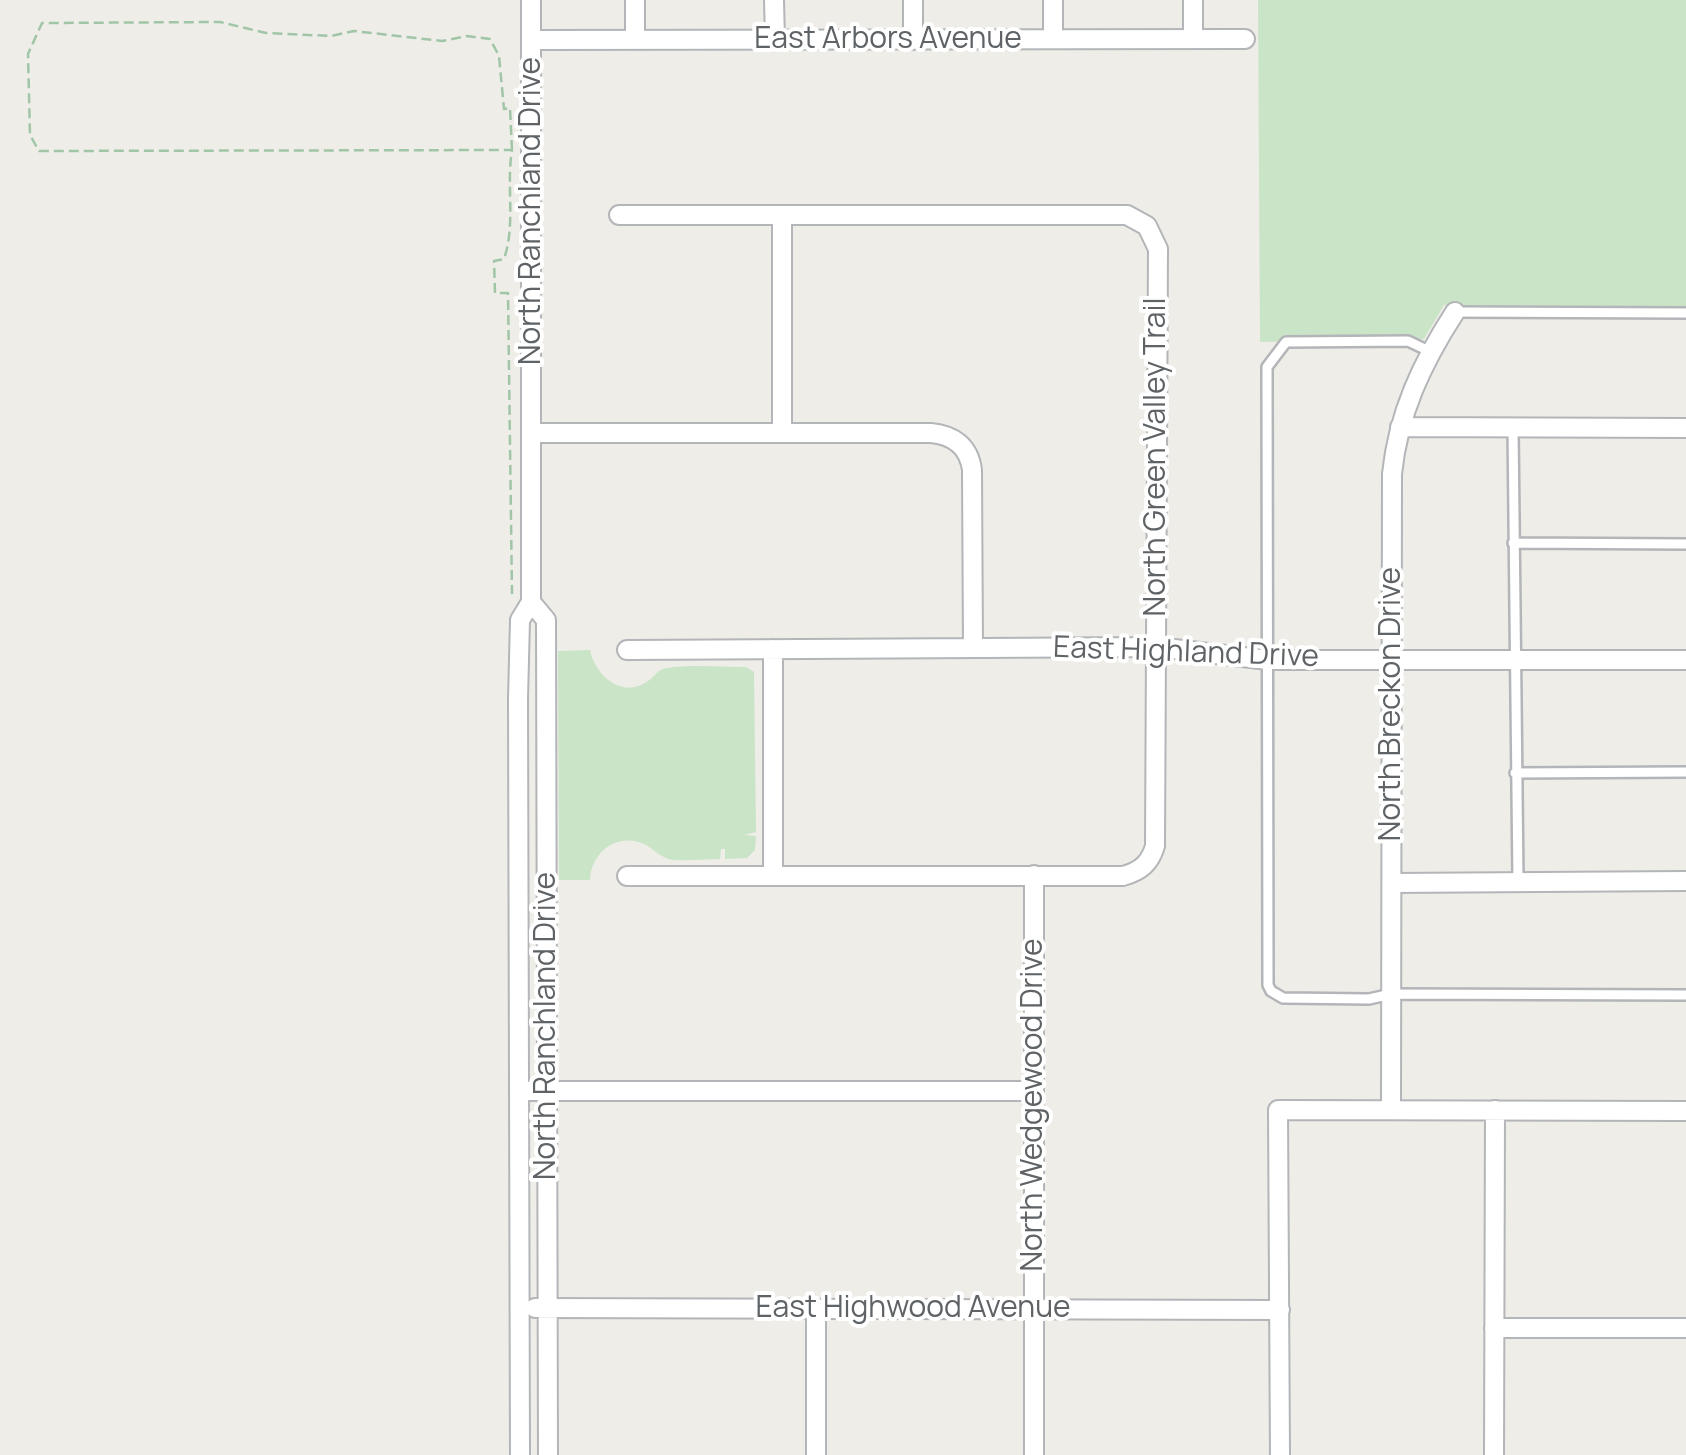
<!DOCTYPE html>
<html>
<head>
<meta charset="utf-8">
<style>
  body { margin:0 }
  canvas { display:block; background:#efede8 }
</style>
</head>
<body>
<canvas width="1686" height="1455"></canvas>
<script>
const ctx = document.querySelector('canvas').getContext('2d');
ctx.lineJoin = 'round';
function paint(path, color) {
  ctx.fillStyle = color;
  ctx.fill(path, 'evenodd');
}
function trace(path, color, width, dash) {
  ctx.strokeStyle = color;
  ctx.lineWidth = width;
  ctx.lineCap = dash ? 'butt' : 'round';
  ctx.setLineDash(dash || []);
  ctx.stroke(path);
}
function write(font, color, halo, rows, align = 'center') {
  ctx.font = font + ' Manrope,sans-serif';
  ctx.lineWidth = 8;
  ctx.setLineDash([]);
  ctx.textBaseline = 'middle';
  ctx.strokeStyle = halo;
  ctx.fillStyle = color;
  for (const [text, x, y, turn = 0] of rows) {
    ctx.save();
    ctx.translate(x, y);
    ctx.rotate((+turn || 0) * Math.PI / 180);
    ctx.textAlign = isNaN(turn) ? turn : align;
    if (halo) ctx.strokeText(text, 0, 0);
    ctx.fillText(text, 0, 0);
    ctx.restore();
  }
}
paint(new Path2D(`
  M1258 0H1686V307L1444 305 1424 339 1260 342Z
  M590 650C595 675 622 700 648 681 656 676 657 669 667 668 692 664 721 667 746 667L754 672 756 832 744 835 756 836 755 850 747 858 725 859V849H721L720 859C705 859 688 861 673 860 661 858 655 850 646 845 619 831 591 851 590 880H559L558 651Z`), '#cae4c7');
const service = new Path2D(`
  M1455 312 1686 313
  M1429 351 1408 341 1286 342 1267 367 1268 985 1271 991 1283 998 1369 999 1391 994 1686 995
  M1513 428 1518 881
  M1513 543 1686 544
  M1515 773 1686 772`);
const minor = new Path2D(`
  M635 0V40
  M774 0 775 40
  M913 0V40
  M1053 0V39
  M1193 0V39
  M531 40 1245 39
  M619 215H1127L1147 226 1158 249 1155 846C1150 863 1141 871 1123 876H627
  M1400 427 1686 428
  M533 433H931C953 435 969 446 972 470L973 648
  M782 433V216
  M531 602 546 620 548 1455
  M773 649V876
  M627 650 1157 647 1268 660H1686
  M1392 883 1686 881
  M520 1091H1034
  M1391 1109 1392 474C1398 414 1422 363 1455 312
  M535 1308 1280 1310
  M1494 1328H1686
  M520 1455 518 699 520 620 531 602V0
  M816 1455V1310
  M1034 1455V875
  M1280 1455 1278 1110 1686 1111
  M1494 1455 1495 1110`);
trace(service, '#b3b5b8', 14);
trace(minor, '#b3b5b8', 22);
trace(new Path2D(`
  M512 150 510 108 504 109 499 56 490 39 467 36 442 41 354 31 331 36 266 33 220 22 42 23 28 54 30 135 39 151 512 150C506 186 516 224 504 259L494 261 495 293H508L512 594`), '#a1c5a7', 2.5, [10, 5]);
trace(service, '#fff', 9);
trace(minor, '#fff', 18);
write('30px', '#5f6366', '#fff', [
  ["East Arbors Avenue",888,40],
  ["North Ranchland Drive",532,211,-90],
  ["North Green Valley Trail",1157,457,-90],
  ["East Highland Drive",1186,653,2],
  ["North Breckon Drive",1392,704,-90],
  ["North Ranchland Drive",547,1026,-90],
  ["North Wedgewood Drive",1034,1105,-90],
  ["East Highwood Avenue",913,1309]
]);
</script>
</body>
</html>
